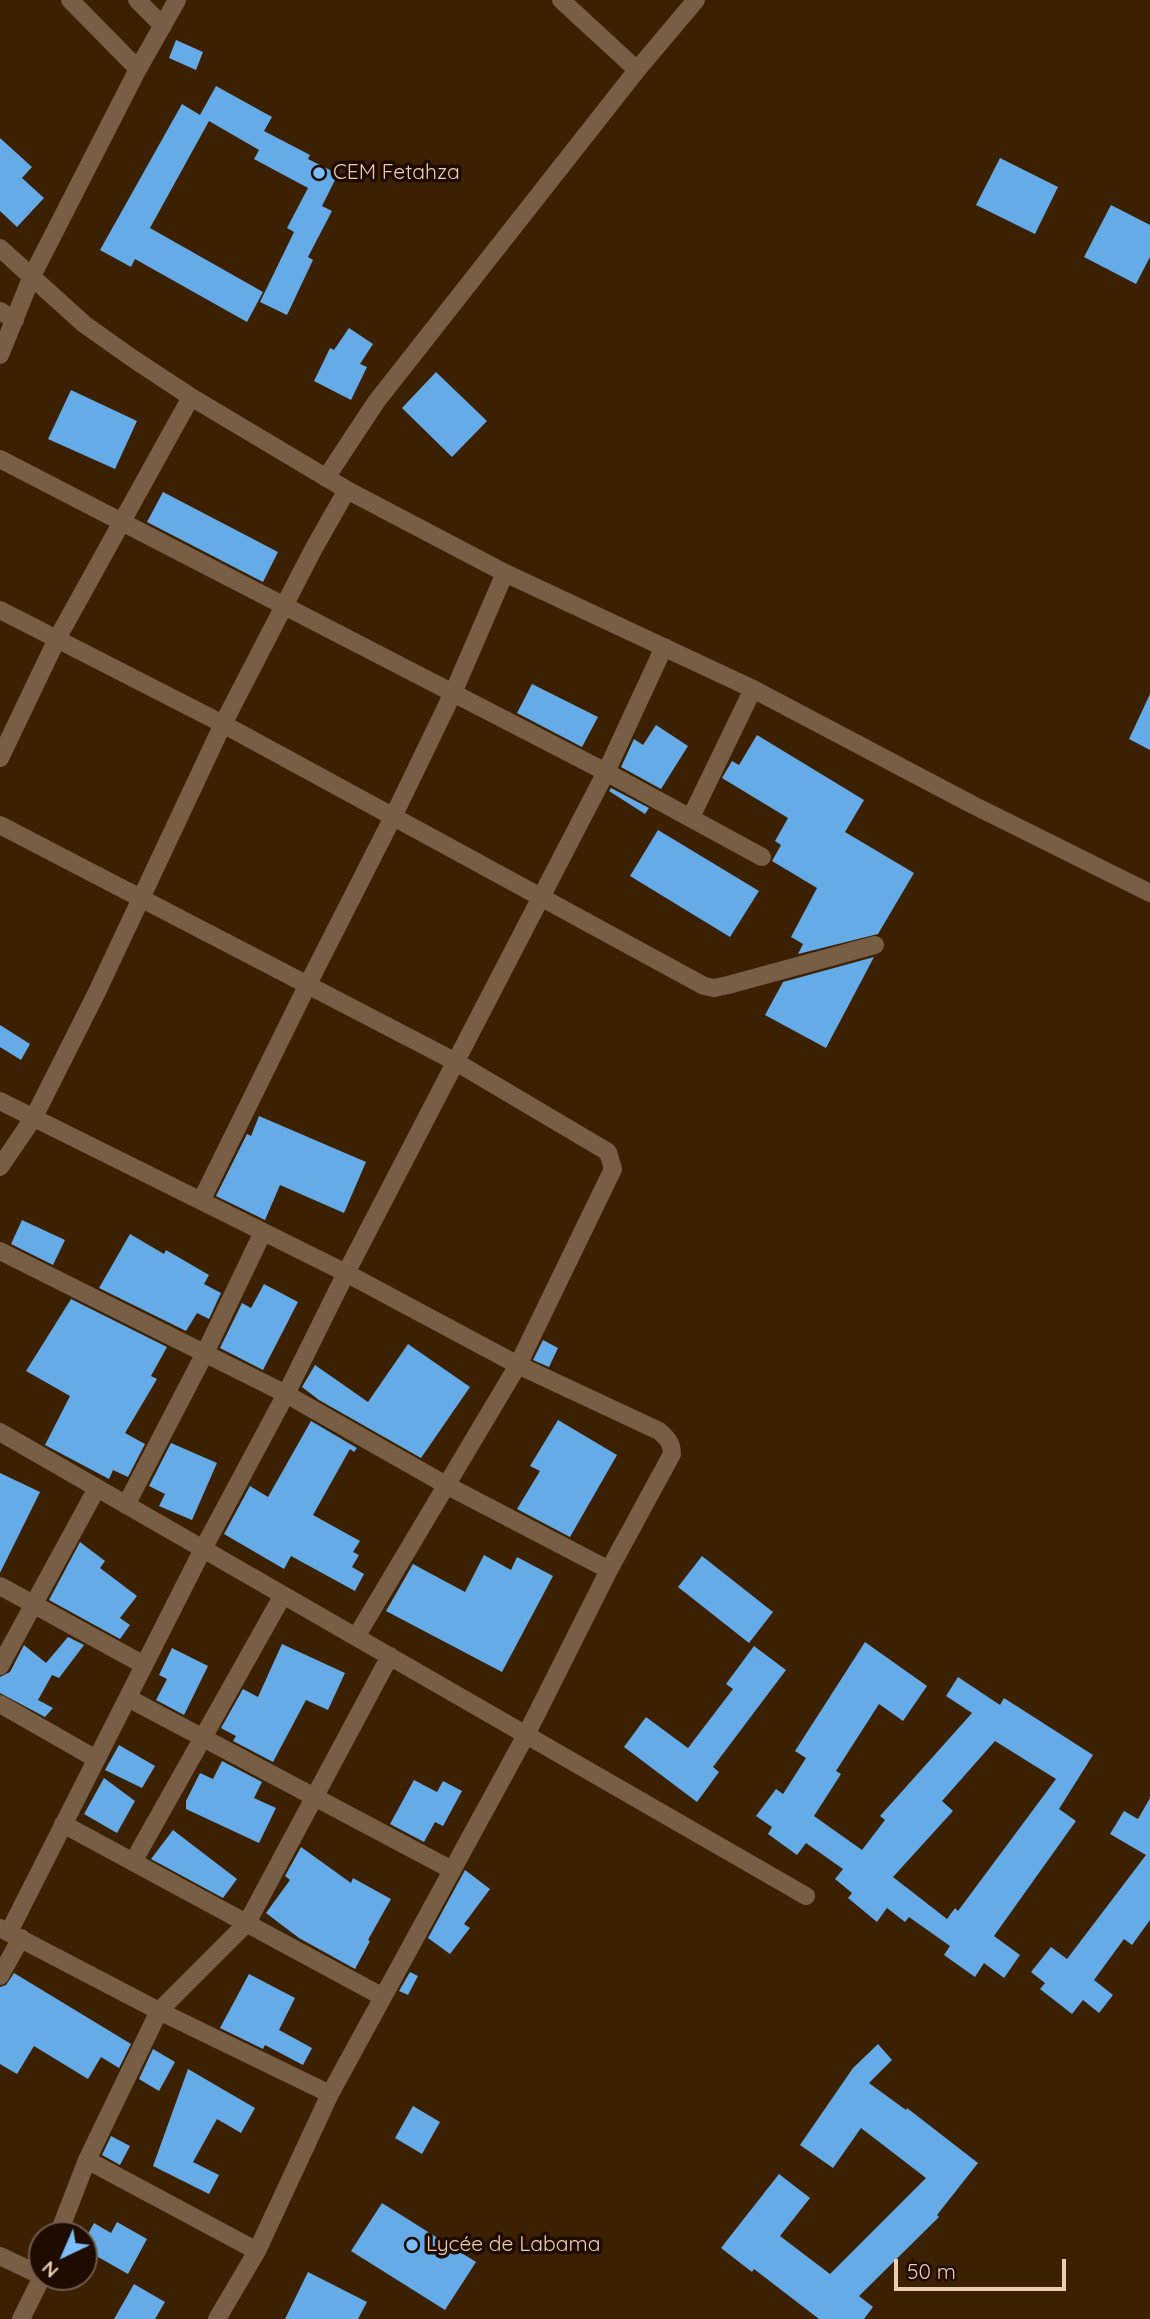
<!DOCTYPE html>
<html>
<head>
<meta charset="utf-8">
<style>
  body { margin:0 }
  #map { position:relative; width:1150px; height:2319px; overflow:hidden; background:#3b2101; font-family:Quicksand,sans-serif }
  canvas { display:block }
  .north { position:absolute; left:28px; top:2221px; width:70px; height:70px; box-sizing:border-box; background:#1f0b00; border:2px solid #715948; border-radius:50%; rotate:224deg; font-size:19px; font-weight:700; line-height:28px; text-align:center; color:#eccfb3 }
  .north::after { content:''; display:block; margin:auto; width:24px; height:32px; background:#7cbef9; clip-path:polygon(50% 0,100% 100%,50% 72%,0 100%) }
  .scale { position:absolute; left:894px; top:2259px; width:172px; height:32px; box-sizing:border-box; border:4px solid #eccfb3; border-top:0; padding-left:9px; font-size:21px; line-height:24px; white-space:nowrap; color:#eccfb3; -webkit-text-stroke:5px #1f0b00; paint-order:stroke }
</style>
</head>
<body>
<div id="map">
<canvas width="1150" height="2319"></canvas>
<div class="north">N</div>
<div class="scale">50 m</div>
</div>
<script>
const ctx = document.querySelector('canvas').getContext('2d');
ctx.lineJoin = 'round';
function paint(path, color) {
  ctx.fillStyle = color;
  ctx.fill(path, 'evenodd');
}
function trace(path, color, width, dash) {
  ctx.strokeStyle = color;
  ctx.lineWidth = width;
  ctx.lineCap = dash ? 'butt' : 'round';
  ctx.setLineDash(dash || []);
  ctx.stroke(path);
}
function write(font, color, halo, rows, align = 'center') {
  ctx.font = font + ' Quicksand,sans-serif';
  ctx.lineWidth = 7;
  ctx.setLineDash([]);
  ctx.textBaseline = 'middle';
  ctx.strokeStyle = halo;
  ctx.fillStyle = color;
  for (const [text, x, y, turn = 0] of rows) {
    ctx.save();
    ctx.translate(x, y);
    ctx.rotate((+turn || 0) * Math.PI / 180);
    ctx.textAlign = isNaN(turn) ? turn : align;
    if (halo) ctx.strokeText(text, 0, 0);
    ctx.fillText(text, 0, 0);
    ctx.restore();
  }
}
paint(new Path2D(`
  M176 40 203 52 196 70 169 58Z
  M216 86 272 117 264 131 310 155 308 159 338 174 322 206 332 211 308 257 313 260 287 315 260 302 294 232 287 228 308 188 254 159 259 150 209 121 150 228 263 292 247 322 135 259 131 267 100 250 182 104 200 115Z
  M0 138 32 167 22 178 44 198 17 227 0 211Z
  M1000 158 1058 187 1035 234 976 205Z
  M1111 205 1150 225V257L1136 284 1084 257Z
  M349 328 373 344 360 364 367 367 351 400 314 381 330 348 334 350Z
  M436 372 487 421 452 457 402 408Z
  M71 390 137 421 115 469 48 439Z
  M163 492 278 552 263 582 147 522Z
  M532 684 598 717 582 747 517 713Z
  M1150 694V750L1129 739Z
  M656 725 688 746 661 789 621 767 634 739 643 745Z
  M757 735 864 800 845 832 914 873 878 934 798 954 803 944 791 937 817 888 772 861 781 845 775 841 788 818 722 778 732 761 739 765Z
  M611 788 649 808 645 814 609 791Z
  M658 830 759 891 730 937 630 876Z
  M874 957 826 1048 765 1015 783 982Z
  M0 1025 30 1044 21 1060 0 1047Z
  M259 1116 366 1162 344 1213 280 1185 265 1220 216 1196 247 1134 251 1136Z
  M22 1220 65 1240 53 1265 11 1244Z
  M130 1234 164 1254 166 1250 209 1275 204 1284 221 1293 209 1319 197 1313 186 1331 99 1288Z
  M264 1284 298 1302 263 1370 220 1348 242 1303 251 1308Z
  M71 1299 167 1347 151 1376 157 1379 125 1433 145 1444 128 1477 113 1470 109 1479 45 1445 70 1396 26 1371Z
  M543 1340 558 1348 549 1367 533 1360Z
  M408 1344 470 1387 421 1458 319 1400 302 1387 315 1365 368 1402Z
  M558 1420 617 1455 570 1537 517 1509 540 1471 530 1466Z
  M311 1421 357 1448 354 1452 350 1449 313 1515 360 1541 353 1552 359 1555 352 1567 364 1574 355 1591 291 1556 284 1569 224 1534 250 1486 268 1497Z
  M171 1443 217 1463 192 1520 159 1506 165 1494 149 1486Z
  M0 1473 40 1492 0 1573Z
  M80 1542 105 1561 100 1568 137 1596 120 1618 130 1625 120 1639 49 1600Z
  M484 1555 511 1570 517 1557 553 1576 502 1672 386 1611 413 1564 465 1592Z
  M702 1556 773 1612 749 1643 678 1587Z
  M68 1637 84 1645 59 1678 52 1675 38 1700 53 1708 45 1717 0 1693V1677L10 1672 24 1645 46 1663Z
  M865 1642 927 1686 903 1721 879 1704 836 1771 841 1774 814 1816 862 1850 885 1820 880 1816 972 1713 946 1696 958 1677 1000 1705 1004 1698 1093 1755 1059 1809 1076 1821 994 1936 1020 1955 1004 1978 984 1963 975 1977 944 1955 950 1946 909 1917 905 1922 887 1908 877 1922 848 1898 852 1893 835 1879 843 1869 806 1843 797 1855 768 1834 772 1827 756 1816 776 1789 783 1794 806 1758 795 1751ZM995 1741 1056 1779 958 1911 955 1908 947 1919 893 1877 953 1811 942 1801Z
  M282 1644 345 1673 328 1710 306 1700 273 1762 233 1741 236 1736 221 1728 243 1689 258 1697Z
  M754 1646 786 1670 713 1767 719 1772 697 1802 624 1747 646 1717 688 1748 733 1689 726 1684Z
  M172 1648 208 1666 184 1715 156 1700 167 1679 159 1675Z
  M119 1745 155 1766 142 1788 105 1770Z
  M222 1761 262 1782 254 1798 276 1808 259 1843 186 1809V1801L200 1773 213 1779Z
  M104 1778 135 1801 117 1833 84 1814Z
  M414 1780 437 1792 443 1781 462 1791 443 1826 435 1822 424 1842 390 1824Z
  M1150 1798V1920L1132 1945 1124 1939 1094 1980 1113 1995 1099 2013 1083 2000 1072 2014 1040 1989 1045 1983 1031 1972 1051 1947 1067 1959 1146 1855 1110 1834 1124 1811 1138 1819Z
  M173 1830 237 1879 223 1898 151 1859Z
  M301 1847 351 1883 353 1878 391 1899 368 1940 370 1941 355 1969 299 1938 266 1913 290 1880 285 1876Z
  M465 1870 490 1889 464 1924 470 1928 450 1954 428 1938Z
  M410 1972 418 1976 408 1995 399 1991Z
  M14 1973 131 2044 119 2068 101 2057 88 2079 34 2046 17 2074 0 2064V1987L6 1985Z
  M249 1974 295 1998 279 2030 312 2048 303 2065 265 2045 263 2049 220 2028Z
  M878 2044 892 2060 869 2083 906 2110 907 2108 978 2163 937 2215 939 2217 859 2296 873 2307 864 2319H819L754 2269 752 2272 721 2248 779 2174 810 2198 780 2236 830 2274 926 2178 861 2128 833 2168 800 2145 853 2068Z
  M153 2049 175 2062 159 2091 139 2079Z
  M188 2069 255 2108 241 2133 217 2119 193 2162 219 2175 209 2194 153 2166Z
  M413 2106 440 2122 422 2154 395 2138Z
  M111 2136 130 2146 120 2165 102 2155Z
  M382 2203 476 2262 445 2310 351 2251Z
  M117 2222 147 2239 128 2274 84 2249V2241L94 2223 111 2233Z
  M308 2272 367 2302 358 2319H285Z
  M134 2284 165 2302 155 2319H114Z`), '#65abe8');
trace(new Path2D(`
  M70 0 138 69
  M137 0 163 26
  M561 0 637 70
  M0 248 84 324 132 358 191 397 347 490 505 573 753 689 971 804 1150 893
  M0 311 15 320
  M0 355 32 276 138 69 177 0
  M0 459 606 772 762 857
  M326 478 376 402 637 70 696 0
  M0 610 223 724 704 986 714 988 728 985 875 945
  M0 758 57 639 191 397
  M691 817 753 689
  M0 825 456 1062 608 1152 613 1169 518 1365 356 1637
  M0 1101 346 1273 518 1365 659 1431C667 1438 672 1443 672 1454L609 1570 526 1735 330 2094 257 2251 217 2319
  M0 1167 34 1117 96 994 223 724 314 548 347 490
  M201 1201 308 984 393 817 453 693 505 573
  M0 1251 286 1394 446 1485 609 1570
  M0 1432 806 1896
  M126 1505 205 1353 263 1232
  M0 1586 144 1665
  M0 1666 97 1488
  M128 1698 452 1870
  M0 1704 96 1759
  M63 1824 383 1997
  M133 1862 283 1595
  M0 1928 159 2011 330 2094
  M9 1932 203 1549 286 1394 346 1273 606 772 664 647
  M0 1976 21 1938
  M87 2160 257 2251
  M58 2235 87 2160 159 2011 247 1923 390 1656
  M0 2256 42 2276
  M21 2319 42 2277`), '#785e44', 18);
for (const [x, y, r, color] of [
  [319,173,7,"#7cbef9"],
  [412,2245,7,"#7cbef9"]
]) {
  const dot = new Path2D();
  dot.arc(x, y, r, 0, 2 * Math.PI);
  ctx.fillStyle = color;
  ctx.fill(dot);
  trace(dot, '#1f0b00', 2.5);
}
write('21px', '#eccfb3', '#1f0b00', [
  ["CEM Fetahza",333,173],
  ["Lycée de Labama",426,2245]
], 'left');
</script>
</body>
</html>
